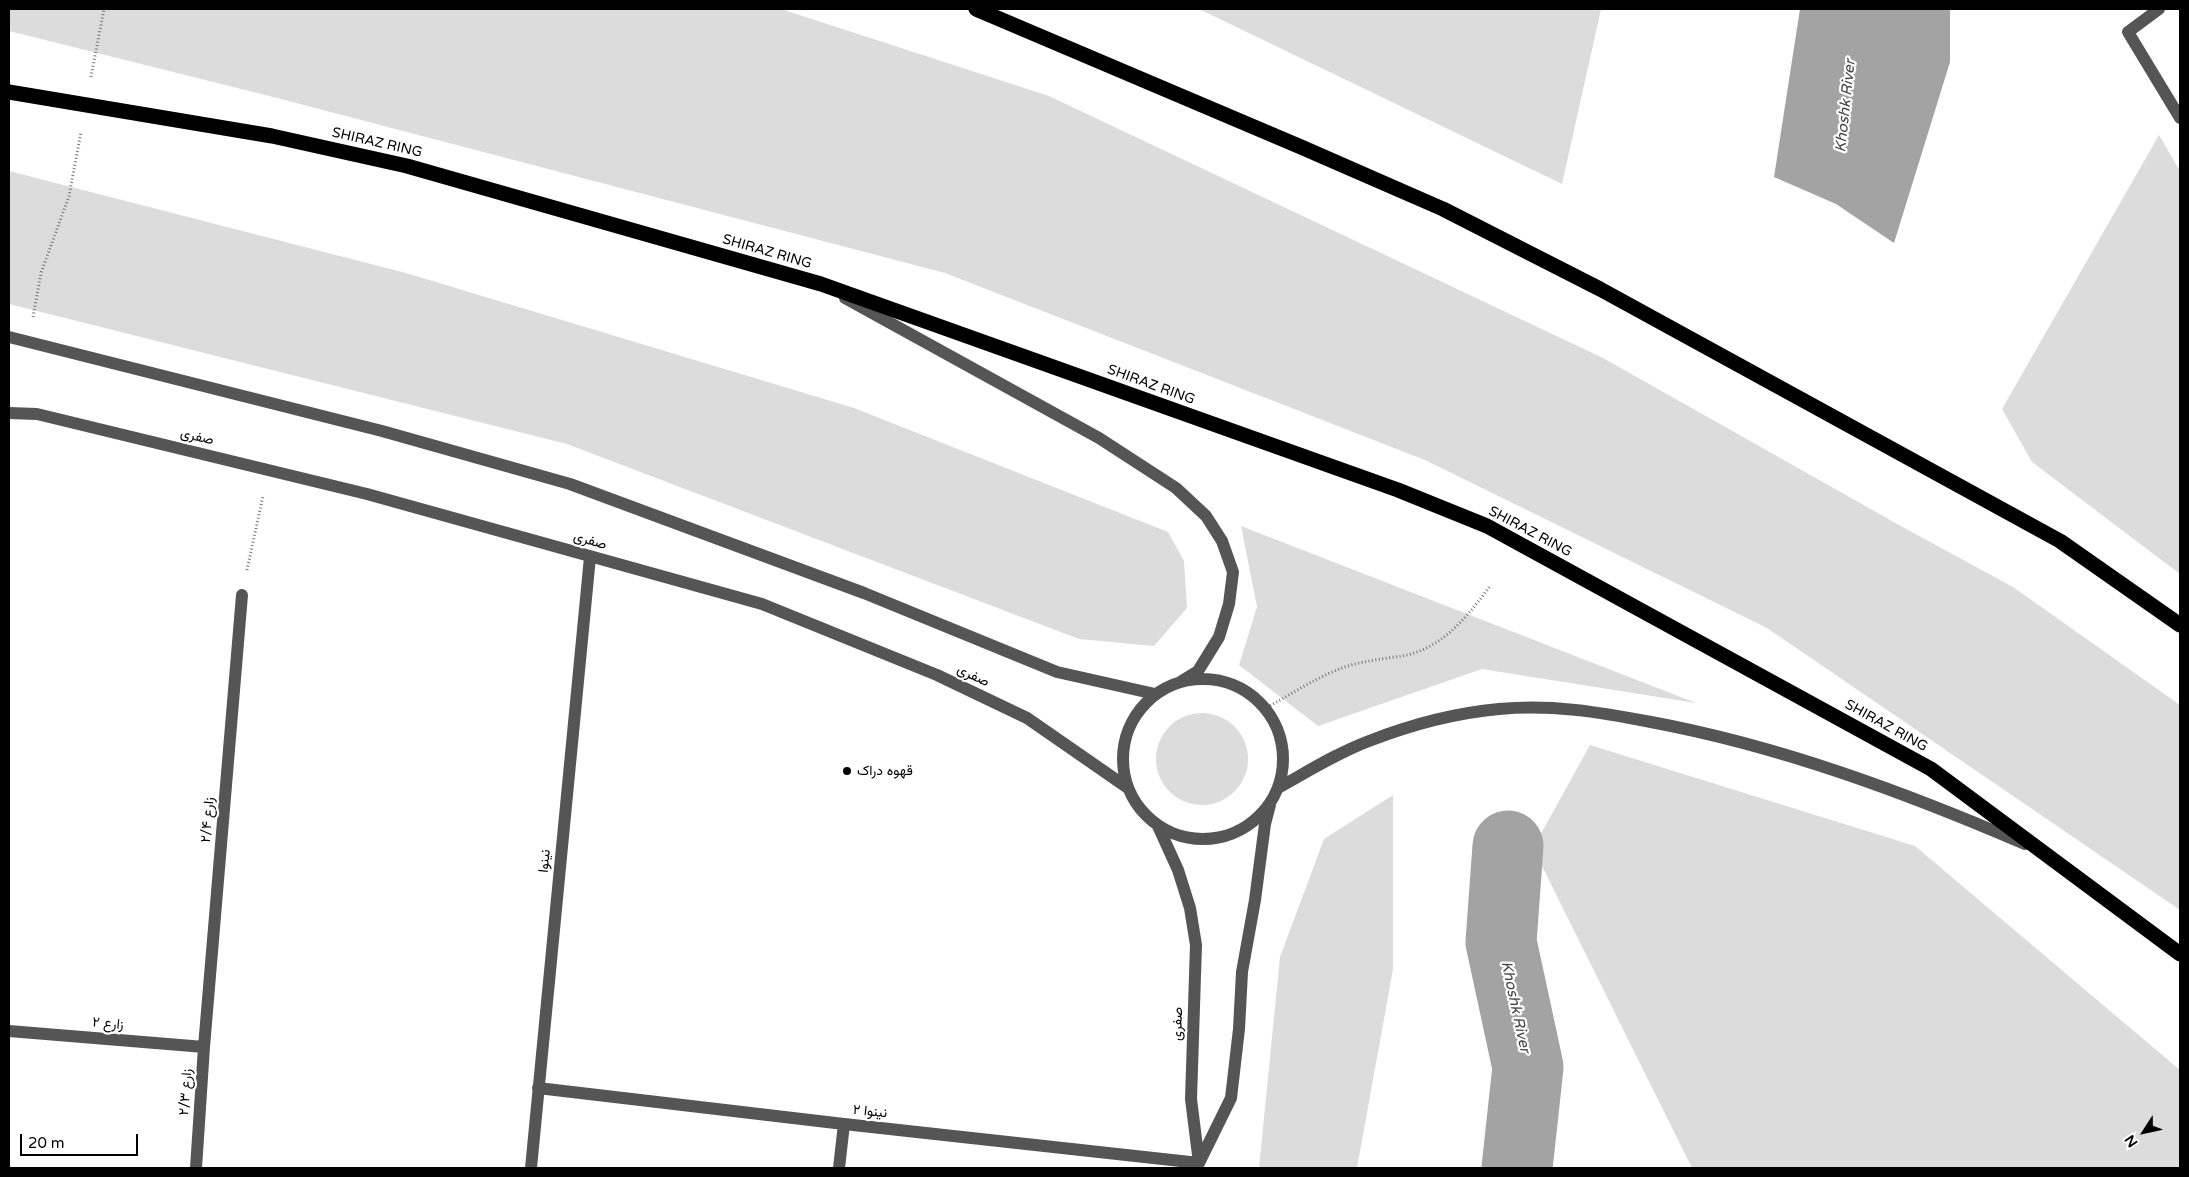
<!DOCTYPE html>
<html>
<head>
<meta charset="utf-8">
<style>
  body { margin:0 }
  #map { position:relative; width:2189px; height:1177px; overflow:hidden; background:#fff; font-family:"Varela Round",sans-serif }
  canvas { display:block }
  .frame { position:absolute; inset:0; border:10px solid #000; pointer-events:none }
  .north { position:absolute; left:2119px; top:1107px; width:50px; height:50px; -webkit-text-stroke:4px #fff; paint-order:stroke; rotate:235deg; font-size:14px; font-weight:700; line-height:20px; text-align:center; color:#000 }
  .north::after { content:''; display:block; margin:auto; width:18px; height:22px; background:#000; clip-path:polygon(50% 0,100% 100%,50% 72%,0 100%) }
  .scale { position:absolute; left:20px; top:1134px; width:118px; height:22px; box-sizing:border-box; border:2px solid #000; border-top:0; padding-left:6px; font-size:15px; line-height:18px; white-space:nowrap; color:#000; -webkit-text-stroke:4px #fff; paint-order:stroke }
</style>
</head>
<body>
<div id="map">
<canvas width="2189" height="1177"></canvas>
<div class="frame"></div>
<div class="north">N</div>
<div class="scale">20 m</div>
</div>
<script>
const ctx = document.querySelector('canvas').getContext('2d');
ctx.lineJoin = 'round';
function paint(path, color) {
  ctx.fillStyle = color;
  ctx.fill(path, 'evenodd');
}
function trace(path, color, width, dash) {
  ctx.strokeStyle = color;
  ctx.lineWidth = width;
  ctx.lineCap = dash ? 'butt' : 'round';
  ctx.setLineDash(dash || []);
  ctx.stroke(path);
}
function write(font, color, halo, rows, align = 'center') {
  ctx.font = font + ' "Varela Round",Vazirmatn,sans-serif';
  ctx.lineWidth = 4.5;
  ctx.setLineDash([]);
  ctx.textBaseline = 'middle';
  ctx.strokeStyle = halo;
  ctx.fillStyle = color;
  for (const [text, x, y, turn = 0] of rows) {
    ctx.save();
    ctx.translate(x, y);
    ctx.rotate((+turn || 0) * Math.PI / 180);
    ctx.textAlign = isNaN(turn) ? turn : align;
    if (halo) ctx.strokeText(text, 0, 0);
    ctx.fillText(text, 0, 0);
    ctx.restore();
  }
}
paint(new Path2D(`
  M9 9H781L1049 96 1603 358 1899 525 2013 587 2180 705V910L1767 628 1425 460 945 273 281 99 9 31Z
  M1199 9H1601L1562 184Z
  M2159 135 2180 171V574L2032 462 2002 409Z
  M9 171 406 273 854 408 1168 532 1184 561 1187 608 1154 646 1079 639 567 444 9 304Z
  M1241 526 1696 703 1482 669 1318 726 1239 665 1257 607Z
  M1156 759a46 46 0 1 1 92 0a46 46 0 1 1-92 0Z
  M1590 745 1915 846 2180 1070V1168H1692L1533 848Z
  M1393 795V969L1357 1168H1259L1280 957 1324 839Z`), '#dcdcdc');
paint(new Path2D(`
  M1800 9H1950V62L1894 243 1836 204 1774 177Z`), '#a3a3a3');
trace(new Path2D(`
  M1508 846 1501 942 1528 1067 1517 1168`), '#a3a3a3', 71);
trace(new Path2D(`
  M91 77 104 9
  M33 317 41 273 69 196 81 132
  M247 570 263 496
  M1264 709C1290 695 1315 678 1342 668 1362 661 1382 659 1402 656 1442 649 1468 616 1490 586`), '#777', 3, [1, 2.5]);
trace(new Path2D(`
  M2159 9 2128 32 2180 118
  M845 298 1099 438 1176 488 1206 516 1222 541 1233 572 1229 604 1219 637 1198 671 1180 682
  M9 337 382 431 570 484 864 593 1057 672 1155 694
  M9 413 37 414 367 494 762 604 937 675 1027 718 1128 788
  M1123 759a80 80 0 1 1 160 0a80 80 0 1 1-160 0Z
  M1278 788C1307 772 1337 753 1369 741 1410 725 1455 713 1499 709 1551 704 1599 712 1651 722 1780 746 1904 792 2025 844
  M1158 826 1178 870 1190 908 1196 945 1191 1099 1199 1163
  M9 1031 204 1047
  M538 1088 844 1124 1199 1163
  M1199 1163 1231 1098 1239 1029 1242 972 1255 900 1265 824 1270 805
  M196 1168 204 1047 242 595
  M531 1168 590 557
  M839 1168 844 1124`), '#555', 12);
trace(new Path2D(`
  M976 9 1301 147 1443 209 1600 289 2060 541 2180 625
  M9 92 272 136 407 166 821 284 1398 490 1487 526 1931 769 2180 954`), '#000', 15);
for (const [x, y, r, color] of [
  [847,771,5,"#000"]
]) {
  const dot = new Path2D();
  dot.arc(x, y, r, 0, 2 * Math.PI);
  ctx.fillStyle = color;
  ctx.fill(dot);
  trace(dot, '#fff', 2);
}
write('14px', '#000', '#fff', [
  ["SHIRAZ RING",377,143,13],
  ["SHIRAZ RING",767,252,16],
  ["SHIRAZ RING",1151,385,20],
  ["صفری",197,437,14],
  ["SHIRAZ RING",1530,532,28],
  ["صفری",590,541,16],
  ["صفری",973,676,26],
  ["SHIRAZ RING",1886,726,29],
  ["۲/۴ زارع",208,820,-85],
  ["نینوا",545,861,-84],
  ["۲ زارع",108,1024,5],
  ["صفری",1178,1024,-88],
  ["۲/۳ زارع",186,1092,-86],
  ["۲ نینوا",870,1112,6]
]);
write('14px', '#000', '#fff', [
  ["قهوه دراک",857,771]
], 'left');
write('italic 15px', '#444', '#fff', [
  ["Khoshk River",1846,106,-84],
  ["Khoshk River",1515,1007,78]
]);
</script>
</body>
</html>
